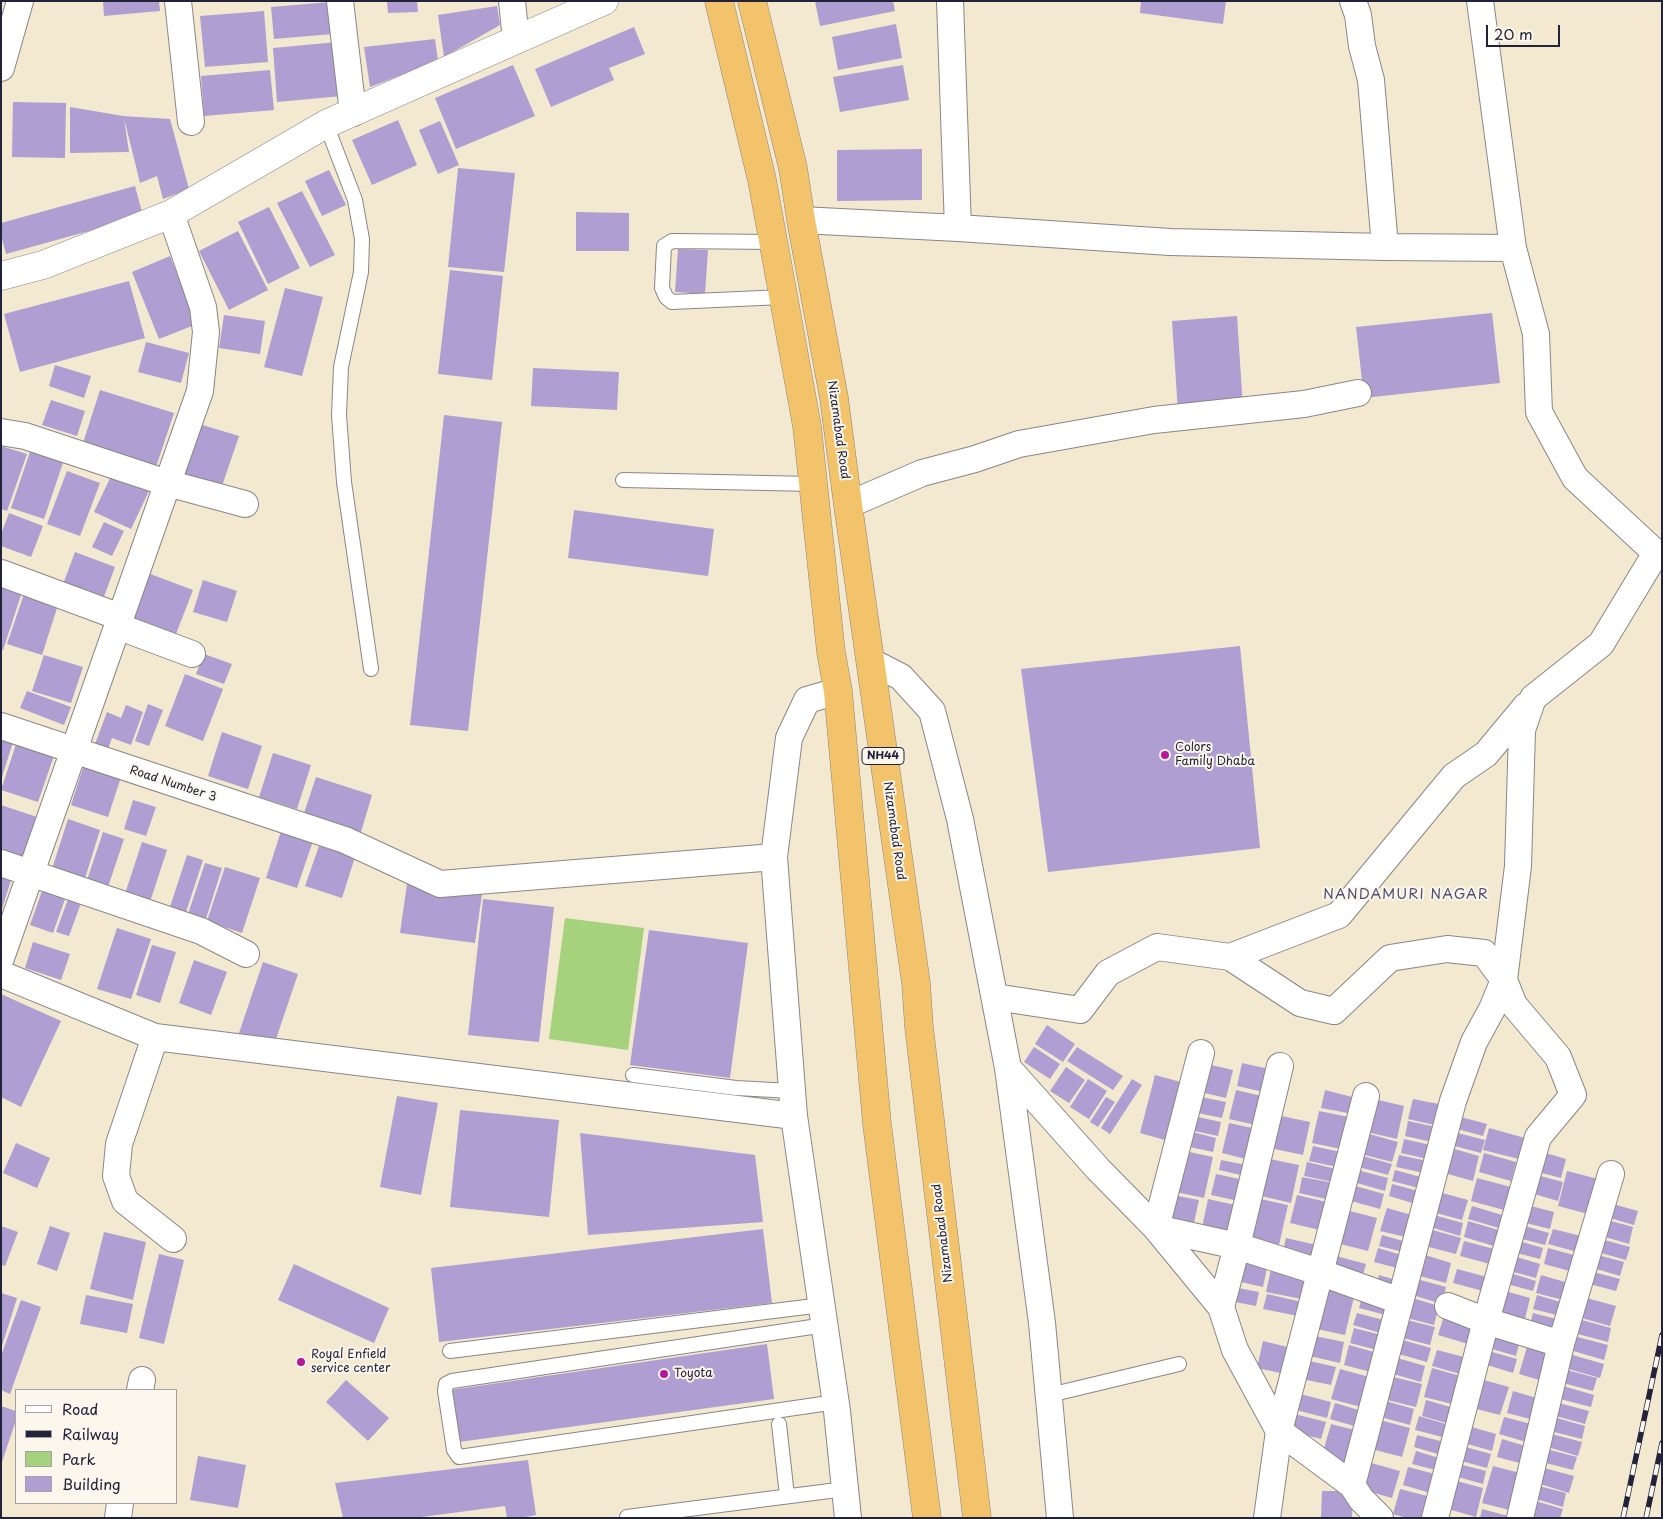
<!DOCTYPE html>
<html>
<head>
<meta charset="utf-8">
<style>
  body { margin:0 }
  #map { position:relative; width:1663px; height:1519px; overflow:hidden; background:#f3e9d1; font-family:"Playpen Sans",sans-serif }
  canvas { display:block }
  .frame { position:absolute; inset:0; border:2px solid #22223b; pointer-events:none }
  .legend { position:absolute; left:15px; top:1389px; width:162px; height:115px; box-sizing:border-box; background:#fbf7ec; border:1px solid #a4a2a5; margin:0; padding:6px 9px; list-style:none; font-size:15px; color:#22223b }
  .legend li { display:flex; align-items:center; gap:10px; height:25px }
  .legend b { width:25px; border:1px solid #a4a2a5 }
  .scale { position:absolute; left:1486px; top:25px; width:74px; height:22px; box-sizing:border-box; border:2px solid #22223b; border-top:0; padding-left:6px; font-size:15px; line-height:18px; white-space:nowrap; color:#22223b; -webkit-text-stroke:4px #fbf7ec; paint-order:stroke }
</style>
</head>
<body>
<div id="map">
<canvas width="1663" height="1519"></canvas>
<div class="frame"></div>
<ul class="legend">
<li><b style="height:6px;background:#fff"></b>Road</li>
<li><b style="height:6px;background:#22223b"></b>Railway</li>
<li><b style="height:14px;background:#a6d17d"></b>Park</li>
<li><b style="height:14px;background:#ae9ed1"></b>Building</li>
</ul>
<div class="scale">20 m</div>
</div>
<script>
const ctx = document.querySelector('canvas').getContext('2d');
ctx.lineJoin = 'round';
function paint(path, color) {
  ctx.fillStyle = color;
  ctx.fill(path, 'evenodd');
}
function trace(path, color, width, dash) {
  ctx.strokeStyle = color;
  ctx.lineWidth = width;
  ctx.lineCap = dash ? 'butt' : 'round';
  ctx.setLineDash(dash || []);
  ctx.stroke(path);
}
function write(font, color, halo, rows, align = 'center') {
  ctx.font = font + ' "Playpen Sans",sans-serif';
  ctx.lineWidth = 4;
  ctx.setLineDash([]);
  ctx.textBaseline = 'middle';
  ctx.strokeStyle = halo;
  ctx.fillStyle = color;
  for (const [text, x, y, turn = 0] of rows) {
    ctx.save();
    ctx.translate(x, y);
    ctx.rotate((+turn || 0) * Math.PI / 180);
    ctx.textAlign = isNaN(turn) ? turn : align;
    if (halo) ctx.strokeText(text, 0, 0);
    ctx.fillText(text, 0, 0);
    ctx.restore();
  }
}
paint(new Path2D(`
  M565 918 644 928 628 1050 549 1039Z`), '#a6d17d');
paint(new Path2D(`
  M103 1H159L160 11 104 16Z
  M387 1H417L418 12 388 13Z
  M815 1H893L895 11 820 26Z
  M1141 1H1226L1223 24 1140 13Z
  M330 2 333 34 274 39 271 7Z
  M497 6 500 25 444 57 438 15Z
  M264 11 268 62 205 67 200 16Z
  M896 24 902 58 838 70 832 37Z
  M634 27 645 54 609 68 614 80 551 107 535 69Z
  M435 39 438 61 370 87 364 47Z
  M337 42 342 96 277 102 273 48Z
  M513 65 535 116 456 149 435 98Z
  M903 65 909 100 840 112 833 77Z
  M270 70 274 110 204 116 201 76Z
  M13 102 66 103 65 158 12 157Z
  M70 107 123 116 170 119 189 189 163 199 157 176 140 183 124 118 129 152 70 153Z
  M398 120 417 165 372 185 352 140Z
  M440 121 459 165 438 174 419 130Z
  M922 149V200L837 201V150Z
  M458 168 515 173 504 272 448 267Z
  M329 170 346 205 322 216 305 181Z
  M135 186 143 216 6 254 1 235V223Z
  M302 191 335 255 310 267 277 203Z
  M269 207 300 268 268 284 238 222Z
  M576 212 629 213V251H576Z
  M238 231 268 290 229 310 199 251Z
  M678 249 708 250 705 294 675 292Z
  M170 256 197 324 159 339 132 272Z
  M450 270 503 276 492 380 438 374Z
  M129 281 145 338 20 372 4 314Z
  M285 288 323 297 302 376 264 367Z
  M1492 313 1500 383 1364 398 1356 327Z
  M224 315 265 321 260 354 219 348Z
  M1237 316 1243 408 1178 412 1172 321Z
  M146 342 189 353 181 383 138 372Z
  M55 365 91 376 84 398 49 386Z
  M533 368 619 372 617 410 531 406Z
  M100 390 174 413 156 467 83 443Z
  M51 400 85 411 77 436 42 425Z
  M444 415 502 422 468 731 410 725Z
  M196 423 239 436 221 489 179 475Z
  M33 443 66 454 44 519 11 508Z
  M1 446 27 454 7 511 1 509Z
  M67 471 100 483 80 536 47 524Z
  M112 474 149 491 131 529 94 512Z
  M574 510 714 529 708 576 568 558Z
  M9 513 43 526 31 557 1 546V534Z
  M104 522 124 531 112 556 92 547Z
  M75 552 115 567 102 602 62 587Z
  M145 572 193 590 176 634 128 616Z
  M203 580 237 591 227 622 193 612Z
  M1 586 22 592 3 650 1 649Z
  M24 594 58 605 42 655 7 644Z
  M1240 646 1260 848 1048 872 1021 669Z
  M204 654 232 664 224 684 196 674Z
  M44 655 83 667 71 703 32 691Z
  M185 674 223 689 203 741 165 726Z
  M27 691 71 707 64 725 20 708Z
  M148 704 163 710 149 746 135 741Z
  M126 705 143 712 131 745 112 738 108 749 95 744 107 712 121 718Z
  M222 732 262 746 248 789 208 776Z
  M1 735 14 739 2 777H1Z
  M18 738 56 750 38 802 1 790Z
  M273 753 311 765 297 809 259 797Z
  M84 765 121 777 108 817 71 805Z
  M316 777 372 795 361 832 304 813Z
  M133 800 156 807 146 836 124 829Z
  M1 805 37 817 22 864 1 858Z
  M68 819 100 830 83 885 50 875Z
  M282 828 314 838 297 888 266 878Z
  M103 832 124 839 106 893 85 886Z
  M142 842 167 850 148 908 123 900Z
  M319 846 355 857 342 898 305 886Z
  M187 855 203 860 184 918 168 913Z
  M205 863 222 868 204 925 186 920Z
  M225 867 260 878 242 933 207 921Z
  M1 874 12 877 2 909H1Z
  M407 884 482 894 475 943 400 933Z
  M42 891 65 899 53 933 30 925Z
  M68 899 81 903 69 936 56 932Z
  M483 899 554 907 539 1042 468 1035Z
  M117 928 151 939 131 999 97 989Z
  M649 930 748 943 730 1078 630 1065Z
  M33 942 70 954 61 980 25 968Z
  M152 945 176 952 160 1003 136 995Z
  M194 960 227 972 211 1015 179 1003Z
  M263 962 298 974 274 1045 239 1033Z
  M1 994 61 1021 21 1107 1 1097Z
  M1047 1025 1075 1044 1063 1062 1035 1044Z
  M1034 1047 1060 1064 1050 1079 1024 1062Z
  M1077 1047 1123 1076 1113 1090 1067 1061Z
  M1202 1063 1233 1070 1226 1098 1196 1091Z
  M1242 1063 1273 1070 1268 1093 1237 1086Z
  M1066 1067 1085 1080 1069 1103 1050 1091Z
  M1155 1075 1188 1084 1172 1142 1140 1133Z
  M1088 1079 1107 1091 1089 1119 1070 1107Z
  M1132 1079 1142 1085 1110 1134 1101 1128Z
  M1236 1090 1266 1097 1260 1126 1229 1119Z
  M1325 1090 1356 1098 1353 1114 1321 1108Z
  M397 1096 438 1103 421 1195 380 1187Z
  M1196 1096 1226 1102 1222 1118 1193 1112Z
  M1106 1097 1115 1102 1098 1127 1090 1122Z
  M1374 1099 1404 1106 1397 1139 1367 1132Z
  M1413 1099 1444 1105 1439 1126 1408 1119Z
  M460 1110 559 1120 549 1217 450 1207Z
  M1319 1111 1349 1117 1341 1149 1312 1143Z
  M1277 1115 1310 1122 1303 1155 1270 1148Z
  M1453 1115 1487 1124 1483 1136 1450 1127Z
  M1193 1116 1221 1122 1218 1136 1190 1130Z
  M1408 1121 1441 1128 1437 1143 1405 1136Z
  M1229 1123 1257 1129 1250 1160 1222 1153Z
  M1489 1128 1525 1138 1519 1159 1483 1150Z
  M1188 1131 1216 1138 1213 1152 1185 1146Z
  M1450 1131 1485 1140 1481 1153 1447 1144Z
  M1362 1132 1398 1142 1392 1162 1357 1153Z
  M580 1133 755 1155 763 1222 588 1235Z
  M1404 1139 1435 1146 1432 1160 1401 1153Z
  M16 1143 50 1158 37 1188 3 1173Z
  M1313 1146 1345 1153 1342 1168 1309 1161Z
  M1444 1146 1479 1156 1473 1181 1437 1171Z
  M1180 1150 1213 1157 1204 1198 1171 1191Z
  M1535 1150 1566 1159 1561 1178 1530 1170Z
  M1484 1153 1516 1162 1511 1181 1479 1172Z
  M1355 1154 1392 1164 1388 1175 1352 1165Z
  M1399 1155 1432 1162 1429 1174 1396 1167Z
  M1265 1158 1299 1165 1291 1203 1257 1195Z
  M1221 1160 1251 1166 1249 1177 1219 1170Z
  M1307 1162 1336 1169 1333 1182 1304 1176Z
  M1353 1169 1388 1178 1385 1191 1350 1181Z
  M1395 1170 1428 1179 1426 1190 1392 1181Z
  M1567 1171 1598 1179 1588 1214 1558 1206Z
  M1529 1173 1563 1182 1558 1201 1524 1191Z
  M1216 1174 1249 1181 1243 1202 1211 1195Z
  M1302 1177 1334 1183 1330 1200 1299 1193Z
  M1477 1178 1511 1187 1504 1210 1471 1201Z
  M1348 1184 1384 1194 1380 1209 1344 1199Z
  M1392 1184 1422 1192 1419 1205 1389 1196Z
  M1435 1191 1468 1200 1462 1220 1429 1211Z
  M1167 1194 1199 1200 1192 1232 1160 1225Z
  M1297 1195 1331 1203 1324 1231 1290 1223Z
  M1256 1198 1288 1205 1277 1254 1245 1247Z
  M1208 1199 1240 1206 1232 1239 1201 1232Z
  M1606 1202 1638 1211 1634 1225 1603 1216Z
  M1527 1205 1554 1212 1550 1229 1522 1222Z
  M1472 1206 1502 1215 1499 1228 1468 1219Z
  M1387 1208 1415 1216 1410 1238 1380 1231Z
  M1342 1209 1377 1218 1368 1251 1333 1242Z
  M1430 1214 1463 1223 1460 1236 1427 1226Z
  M1600 1218 1633 1227 1629 1244 1595 1234Z
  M1468 1221 1498 1230 1494 1246 1464 1237Z
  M1518 1224 1549 1233 1545 1245 1515 1237Z
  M1 1226 18 1232 5 1266 1 1265Z
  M50 1226 70 1233 57 1271 37 1264Z
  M763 1229 772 1303 439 1342 431 1268Z
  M1429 1229 1461 1238 1456 1254 1425 1246Z
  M1553 1229 1585 1237 1581 1253 1548 1244Z
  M104 1232 146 1242 133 1300 90 1289Z
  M1382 1235 1410 1243 1407 1253 1379 1246Z
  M1286 1238 1321 1246 1317 1267 1281 1259Z
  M1597 1238 1630 1247 1626 1260 1594 1251Z
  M1512 1239 1543 1248 1540 1259 1509 1251Z
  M1464 1241 1494 1249 1490 1264 1460 1256Z
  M1378 1248 1405 1256 1401 1269 1374 1262Z
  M1548 1248 1581 1257 1577 1273 1544 1264Z
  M1238 1251 1269 1258 1263 1287 1232 1280Z
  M159 1254 184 1260 164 1344 139 1338Z
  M1329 1254 1366 1264 1361 1282 1325 1271Z
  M1422 1254 1451 1263 1446 1283 1416 1275Z
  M1594 1254 1624 1262 1620 1276 1590 1267Z
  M1510 1255 1540 1264 1536 1278 1506 1270Z
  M294 1264 389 1308 374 1343 278 1300Z
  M1272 1265 1313 1274 1307 1300 1266 1292Z
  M1457 1269 1487 1277 1483 1291 1453 1283Z
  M1586 1270 1620 1279 1616 1291 1582 1282Z
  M1510 1273 1536 1281 1533 1291 1507 1284Z
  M1379 1275 1400 1281 1397 1291 1376 1286Z
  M1541 1275 1572 1284 1567 1301 1536 1293Z
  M1413 1278 1446 1287 1442 1304 1409 1294Z
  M1322 1281 1356 1288 1345 1335 1312 1328Z
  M1238 1288 1259 1292 1256 1306 1235 1302Z
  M1498 1289 1530 1298 1525 1319 1492 1310Z
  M1 1293 17 1298 2 1346H1Z
  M1267 1294 1306 1303 1303 1317 1263 1309Z
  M86 1295 133 1304 127 1333 80 1324Z
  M1537 1295 1567 1304 1564 1317 1533 1309Z
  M1362 1296 1392 1304 1389 1316 1359 1308Z
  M1409 1297 1439 1306 1434 1325 1403 1317Z
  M1583 1297 1616 1306 1610 1326 1578 1317Z
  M21 1300 41 1307 10 1394 1 1390V1356Z
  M1357 1313 1387 1321 1384 1334 1353 1325Z
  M1533 1313 1564 1321 1559 1340 1528 1332Z
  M1444 1316 1473 1324 1468 1344 1438 1335Z
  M1403 1319 1435 1327 1430 1345 1399 1337Z
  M1578 1319 1611 1328 1608 1342 1574 1333Z
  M1354 1328 1385 1336 1381 1351 1350 1343Z
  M1486 1330 1520 1340 1516 1356 1482 1346Z
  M1305 1334 1344 1342 1340 1363 1301 1354Z
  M1574 1336 1608 1345 1604 1360 1570 1350Z
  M1399 1339 1431 1348 1427 1362 1395 1353Z
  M1263 1341 1296 1349 1290 1375 1257 1368Z
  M767 1344 774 1399 459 1442 450 1390Z
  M1349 1345 1381 1354 1375 1373 1344 1365Z
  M1527 1347 1554 1354 1546 1382 1519 1374Z
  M1437 1350 1464 1357 1460 1374 1432 1366Z
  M1485 1350 1517 1359 1513 1373 1481 1363Z
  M1569 1354 1604 1364 1600 1378 1565 1368Z
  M1394 1357 1425 1366 1421 1382 1390 1373Z
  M1301 1359 1336 1367 1331 1385 1297 1378Z
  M1432 1368 1464 1377 1456 1405 1424 1397Z
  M1340 1369 1373 1378 1365 1408 1331 1399Z
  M1567 1370 1597 1378 1593 1391 1563 1383Z
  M1389 1376 1422 1384 1416 1407 1383 1399Z
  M1473 1377 1509 1387 1500 1415 1465 1406Z
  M346 1380 389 1418 368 1441 326 1402Z
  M1563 1386 1594 1395 1591 1407 1560 1399Z
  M1513 1391 1540 1399 1534 1420 1507 1413Z
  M1296 1393 1331 1402 1327 1418 1292 1409Z
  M1382 1400 1414 1409 1410 1425 1377 1416Z
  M1426 1400 1454 1408 1450 1424 1422 1416Z
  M1335 1403 1365 1412 1361 1428 1330 1419Z
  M1559 1403 1589 1411 1585 1424 1556 1416Z
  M1 1406 16 1411V1420L2 1462Z
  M1291 1413 1326 1422 1321 1439 1286 1430Z
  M1419 1416 1449 1425 1446 1438 1415 1430Z
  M1504 1417 1535 1425 1530 1443 1499 1434Z
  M1557 1418 1585 1426 1582 1439 1554 1432Z
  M1376 1419 1410 1428 1402 1457 1368 1448Z
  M1331 1424 1363 1432 1353 1468 1321 1459Z
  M1461 1424 1496 1434 1492 1451 1457 1441Z
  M1552 1434 1582 1442 1578 1456 1548 1447Z
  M1417 1435 1444 1442 1441 1455 1414 1447Z
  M1502 1439 1532 1448 1527 1465 1497 1457Z
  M1458 1445 1491 1454 1487 1468 1454 1459Z
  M1550 1450 1577 1457 1573 1470 1546 1463Z
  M1416 1451 1439 1458 1436 1470 1412 1464Z
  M198 1456 246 1465 238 1508 190 1500Z
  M528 1460 536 1515 520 1518H507L505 1506 414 1518H343L335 1483Z
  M1364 1461 1400 1471 1392 1498 1357 1488Z
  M1451 1462 1486 1471 1483 1484 1447 1474Z
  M1493 1466 1524 1474 1513 1511 1482 1503Z
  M1408 1467 1435 1474 1430 1493 1403 1485Z
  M1544 1468 1574 1476 1569 1493 1540 1484Z
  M1449 1479 1483 1488 1476 1517 1441 1507 1445 1493 1456 1495 1445 1492Z
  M1539 1486 1566 1493 1563 1507 1536 1499Z
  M1400 1489 1431 1497 1426 1518H1407L1393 1514Z
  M1322 1491H1353L1352 1518H1321Z
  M1535 1501 1563 1509 1560 1518 1530 1517Z
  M1482 1509 1512 1517V1518H1480Z`), '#ae9ed1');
const service = new Path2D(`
  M326 124 355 200 362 239 361 272 341 367 339 415 344 482 371 669
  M773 242 672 241 664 246 662 288 666 297 672 302 783 297
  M623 480 813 484
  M633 1075 736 1088 792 1091
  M825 1325 452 1381 446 1384 445 1391 454 1450 459 1457 836 1402
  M450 1351 822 1305
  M1049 1393 1062 1392 1179 1364
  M779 1424 787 1496
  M627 1517 845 1489`);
const minor = new Path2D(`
  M178 1 191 122
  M340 1 353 113
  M512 1 516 40
  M950 1 958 228
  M1353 1 1358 15 1362 46 1371 80 1385 247
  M1 68 20 1
  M801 220 958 228 1170 242 1385 247 1513 248
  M1 432 25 436 167 483 245 504
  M848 505 922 473 975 459 1019 444 1154 420 1304 404 1358 393
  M1 573 120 617
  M117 626 192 654
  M870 661 901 677 932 711 960 819 1008 1068 1042 1323 1060 1518
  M838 691 807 700 789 738 774 857 794 1116 837 1411 848 1518
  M1 726 345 840 440 884 774 857
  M1 863 201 931 246 954
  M1230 957 1339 915 1454 776 1486 754 1526 706
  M1 958 200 391 206 332 203 307 171 214
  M1 974 155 1037 794 1116
  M995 997 1080 1010 1108 973 1157 947 1230 957 1300 1003 1334 1011 1390 958 1447 949 1484 953 1504 980 1492 1009 1474 1042 1453 1101 1352 1485
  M155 1037 119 1144 116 1176 125 1201 173 1239
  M1201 1053 1156 1228 1237 1246 1319 1272 1400 1301
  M1008 1068 1098 1169 1156 1228 1221 1307 1235 1350 1279 1431 1352 1485 1361 1499 1380 1518
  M1448 1306 1486 1321 1561 1344
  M1221 1307 1237 1246 1280 1066
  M140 1390 142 1380
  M118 1518 120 1503
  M1267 1518 1279 1431 1366 1096
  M1435 1518 1486 1321 1538 1137 1573 1095 1558 1057 1514 1005 1504 980 1518 866 1522 730 1533 698 1601 644 1656 553 1575 478 1539 412 1536 334 1513 248 1480 1
  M1520 1518 1561 1344 1611 1174`);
const tertiary = new Path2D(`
  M1 276 43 265 171 214 326 124 604 1`);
const trunk = new Path2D(`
  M719 1 762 180 807 426 831 652 838 691 877 1124 927 1518
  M752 1 793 168 801 220 834 398 848 505 916 983 919 1027 977 1518`);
trace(service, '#8a8686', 16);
trace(minor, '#8a8686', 28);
trace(tertiary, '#8a8686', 29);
trace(trunk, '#8a8686', 29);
trace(service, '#fff', 14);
trace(minor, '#fff', 26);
trace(tertiary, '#fff', 28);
trace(trunk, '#f2c36a', 28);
const rail = new Path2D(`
  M1623 1518 1662 1335
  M1646 1518 1662 1443`);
trace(rail, '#22223b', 5.5);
trace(rail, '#fbf7ec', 4, [11]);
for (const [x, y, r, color] of [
  [1165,755,5,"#b5179e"],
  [301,1362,5,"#b5179e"],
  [664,1374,5,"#b5179e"]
]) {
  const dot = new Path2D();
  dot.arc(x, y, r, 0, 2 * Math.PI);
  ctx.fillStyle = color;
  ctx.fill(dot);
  trace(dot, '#fbf7ec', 2);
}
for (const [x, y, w] of [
  [883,756,42]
]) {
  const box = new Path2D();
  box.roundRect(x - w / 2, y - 8.5, w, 17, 4);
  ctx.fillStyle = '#fbf7ec';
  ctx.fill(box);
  trace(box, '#22223b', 1);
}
write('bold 11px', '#22223b', null, [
  ["NH44",883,756]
]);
write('12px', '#22223b', '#fbf7ec', [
  ["Nizamabad Road",838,430,82],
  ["Road Number 3",173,784,18],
  ["Nizamabad Road",894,831,82],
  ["Nizamabad Road",943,1233,-97]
]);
write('12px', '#22223b', '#fbf7ec', [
  ["Colors",1175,748],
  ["Family Dhaba",1175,762],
  ["Royal Enfield",311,1355],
  ["service center",311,1369],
  ["Toyota",674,1374]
], 'left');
ctx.letterSpacing = '1px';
write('14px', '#534d70', '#fbf7ec', [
  ["NANDAMURI NAGAR",1406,895]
]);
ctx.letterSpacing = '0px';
</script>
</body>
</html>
